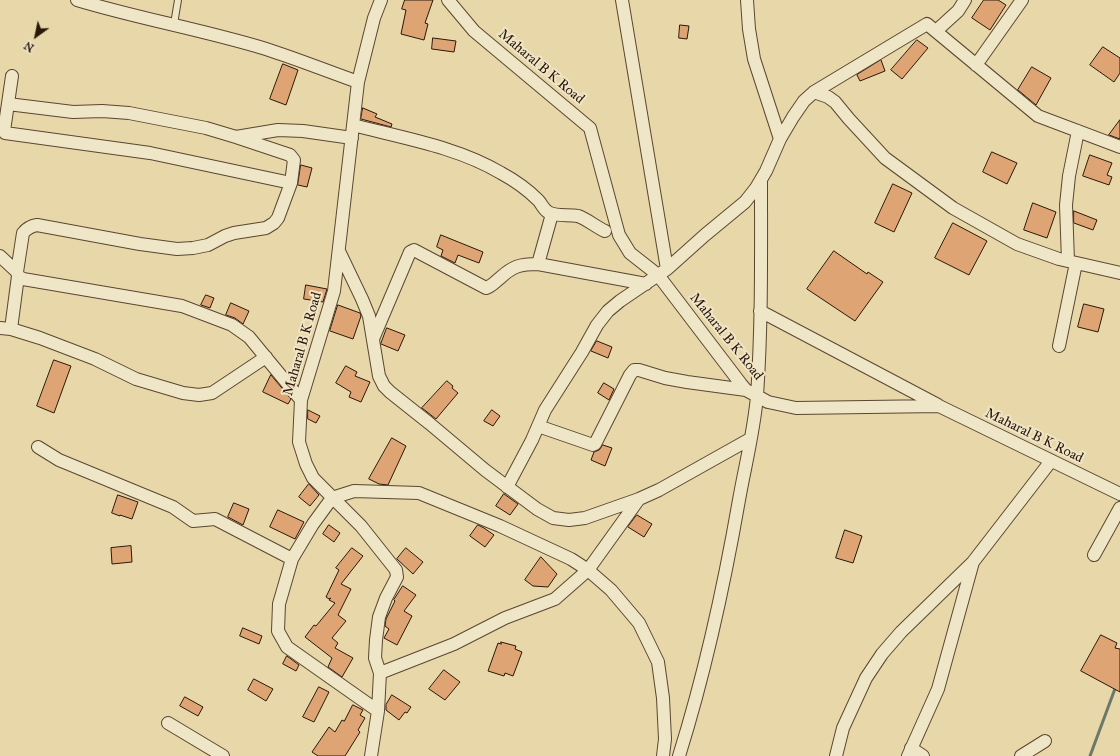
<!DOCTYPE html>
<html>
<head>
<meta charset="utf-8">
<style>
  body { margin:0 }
  #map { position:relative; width:1120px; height:756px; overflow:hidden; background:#e7d7a9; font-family:"IM FELL Great Primer",serif }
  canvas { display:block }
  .north { position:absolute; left:16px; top:16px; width:40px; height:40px; -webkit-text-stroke:3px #efe5c7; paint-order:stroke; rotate:213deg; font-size:11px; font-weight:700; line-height:16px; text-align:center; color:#2b1709 }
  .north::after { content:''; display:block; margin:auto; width:14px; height:18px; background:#2b1709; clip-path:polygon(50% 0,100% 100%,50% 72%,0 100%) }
</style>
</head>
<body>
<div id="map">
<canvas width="1120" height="756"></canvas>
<div class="north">N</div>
</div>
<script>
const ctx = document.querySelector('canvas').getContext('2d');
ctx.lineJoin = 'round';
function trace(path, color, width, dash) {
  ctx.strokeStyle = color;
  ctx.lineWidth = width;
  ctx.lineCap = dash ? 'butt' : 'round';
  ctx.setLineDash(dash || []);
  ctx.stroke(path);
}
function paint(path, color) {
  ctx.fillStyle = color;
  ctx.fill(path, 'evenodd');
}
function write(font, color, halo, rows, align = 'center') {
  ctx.font = font + ' "IM FELL Great Primer",serif';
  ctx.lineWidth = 4;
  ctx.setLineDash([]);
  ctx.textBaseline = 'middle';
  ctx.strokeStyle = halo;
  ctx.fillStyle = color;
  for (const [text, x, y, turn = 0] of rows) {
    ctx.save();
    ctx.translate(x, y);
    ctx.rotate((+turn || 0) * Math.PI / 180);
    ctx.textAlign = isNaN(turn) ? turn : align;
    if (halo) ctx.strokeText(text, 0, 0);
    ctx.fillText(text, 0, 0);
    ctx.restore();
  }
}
trace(new Path2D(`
  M1090 756 1116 686`), '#6c796a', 3);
const building = new Path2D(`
  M405 0H433L425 23 428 24 424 40 401 34 406 10 402 9Z
  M984 0H998L1006 5 990 30 972 18Z
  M680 25 689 26 687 39 679 38Z
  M433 38 456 41 454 52 432 49Z
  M917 40 928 48 902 79 891 70Z
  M1103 47 1120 58V73L1114 82 1090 65Z
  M881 60 885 71 860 81 857 75Z
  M283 64 298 70 286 105 270 99Z
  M1032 67 1051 78 1036 105 1018 90Z
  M363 108 377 114 375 117 392 124 391 127 361 119Z
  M1120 120V139L1109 135Z
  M992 152 1017 163 1007 184 983 172Z
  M1090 155 1112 163 1107 175 1112 177 1109 185 1083 176Z
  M301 165 312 168 307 187 298 185Z
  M893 184 912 193 894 232 875 223Z
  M1033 203 1056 212 1047 238 1024 230Z
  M1074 211 1097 220 1093 230 1074 223Z
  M953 223 987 241 969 275 935 258Z
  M441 235 483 252 479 263 458 255 455 263 441 256 443 250 437 247Z
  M834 251 867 274 868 272 883 282 855 321 807 289Z
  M306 285 327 289 323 302 304 299Z
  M206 295 214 298 210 308 201 305Z
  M231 303 249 311 243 324 235 318 226 315Z
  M1084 304 1104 309 1098 332 1078 327Z
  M338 305 360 313 361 316 353 339 330 331Z
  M387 328 405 335 398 351 381 344Z
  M597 341 612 347 608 358 591 351Z
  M54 360 71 366 54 413 37 406Z
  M346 366 357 372 355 376 370 382 361 402 349 397 351 392 336 383Z
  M271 375 291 399 288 404 263 392Z
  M447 381 453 386 452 388 458 393 436 419 422 408Z
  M604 383 614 389 609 400 598 393Z
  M308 410 320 416 316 423 308 419Z
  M492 410 500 416 493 426 484 421Z
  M392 438 406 446 388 485 379 484 369 479Z
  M603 445 612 448 605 466 591 460 594 452 599 450Z
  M309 484 319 495 310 506 299 497Z
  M504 494 518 504 510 515 496 506Z
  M118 495 138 502 132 519 120 515V516L112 513Z
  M234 503 249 509 243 525 228 517Z
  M278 510 304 522 295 539 270 527Z
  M637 515 652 524 644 537 628 527Z
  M329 525 340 533 334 542 323 534Z
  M478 525 484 528 494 535 485 547 470 536Z
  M845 530 862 536 853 563 836 558Z
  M131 546 132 562 112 564 111 548Z
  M352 548 363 556 341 584 351 589 338 615 346 621 332 638 338 643 335 648 353 658 342 677 328 667 332 658 305 637 314 625 316 626 335 603 329 600 331 598 329 599 326 597 339 570 336 568Z
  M406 548 423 562 413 574 397 559Z
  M541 557 557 574 548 587 533 586 525 580Z
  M403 586 416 595 404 611 412 616 397 645 384 638 389 629 385 626 386 619 395 601 394 600Z
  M243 628 262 636 259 644 240 636Z
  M1101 635 1117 643 1115 648 1120 649V692L1081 671Z
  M501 642 516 646 515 649 522 652 513 676 505 673 504 676 488 671 498 643 501 644Z
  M287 656 299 665 296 671 283 664Z
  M444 670 460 682 445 700 429 689Z
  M254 679 273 689 266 701 248 690Z
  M319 687 329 692 314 722 303 717Z
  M392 695 411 707 407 713 405 712 399 720 386 710V705Z
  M185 697 203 707 198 716 180 706Z
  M353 705 363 710 360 715 365 718 358 730 360 732 345 756H318L312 752 329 727 335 732 342 720 344 721Z`);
paint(building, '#dfa474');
trace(building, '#2b1709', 1);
const service = new Path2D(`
  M174 24 178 0`);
const minor = new Path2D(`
  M77 0C140 19 204 30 266 49 297 59 327 71 358 82
  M448 0 474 31 590 128 619 235 630 253 658 275 741 384 746 390 768 402 796 408 939 406 1120 494
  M622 0 667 269
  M747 0 749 29 754 59 780 139
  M936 31 958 11 965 0
  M976 65 1022 0
  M12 76 4 131 5 133 150 153 291 183
  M814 92 828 97 835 102 849 119 885 158 953 208 1017 244 1059 259 1120 273
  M8 104 73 112 102 111 129 113 206 128 236 137 278 130 303 131 352 138
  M353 125C403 138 457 147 501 173 514 180 528 190 538 200 542 204 543 209 548 212 557 217 568 214 578 216 587 219 596 227 605 231
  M236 137 290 155 294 160 291 183 278 218 274 223 266 228 234 233 225 236 208 245 193 248 177 249 140 244 37 225C31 226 27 228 23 233L17 272 18 276 23 279 182 306 232 325 249 337 301 400
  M339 251 362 299 369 316 379 376 384 386 390 392 429 423 485 470 537 509 553 518 569 520 585 518 639 499 659 490 750 439
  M0 256 17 272
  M1068 261 1066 205 1069 176 1078 131
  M538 264 552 214
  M760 311 938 405
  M0 328 11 329 40 338 95 359 136 379 183 393 199 395 212 393 266 357
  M11 329 18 276
  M373 339 410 252 414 250 486 288C492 286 495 282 500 278 513 266 520 264 538 264L646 284
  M1059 346 1076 263
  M538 426 593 445 595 444 630 375 634 370H639L665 378 687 382 746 390
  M38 447 59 460 173 507 193 521 215 519 292 559 313 524 332 498 354 491 419 493 500 526 571 559 588 570 611 590 639 623 658 662 663 698 665 739 663 756
  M507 487 532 440 545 410 582 352 597 325 608 311 620 301 667 269 705 235 745 202 756 188 766 171 780 139 793 117 804 101 814 92 927 24 1038 116 1120 147
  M1094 555 1120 508
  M292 559 279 604 278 631 287 647 378 711
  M380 673 454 644 505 618 555 599 588 570 639 499
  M168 723 223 756
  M911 748 923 756
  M371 756 378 711 380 673 375 658 376 640 379 617 386 598 397 577 396 570 361 526 313 478 306 464 299 442 301 400 334 291 358 82 374 18 381 0
  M679 756C705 673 724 586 739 500 745 466 754 431 757 396 762 324 761 252 761 181
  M836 756 843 728 866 678 882 654 901 632 972 563
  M908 756 938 689 973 562 1051 461
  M1021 756 1045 741`);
trace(service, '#5a4731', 8);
trace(minor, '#5a4731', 14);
trace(service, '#efe5c7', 6);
trace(minor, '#efe5c7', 12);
write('14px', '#2b1709', '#efe5c7', [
  ["Maharal B K Road",541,67,40],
  ["Maharal B K Road",726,337,51],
  ["Maharal B K Road",303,344,-74],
  ["Maharal B K Road",1034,436,26]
]);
</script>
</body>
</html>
